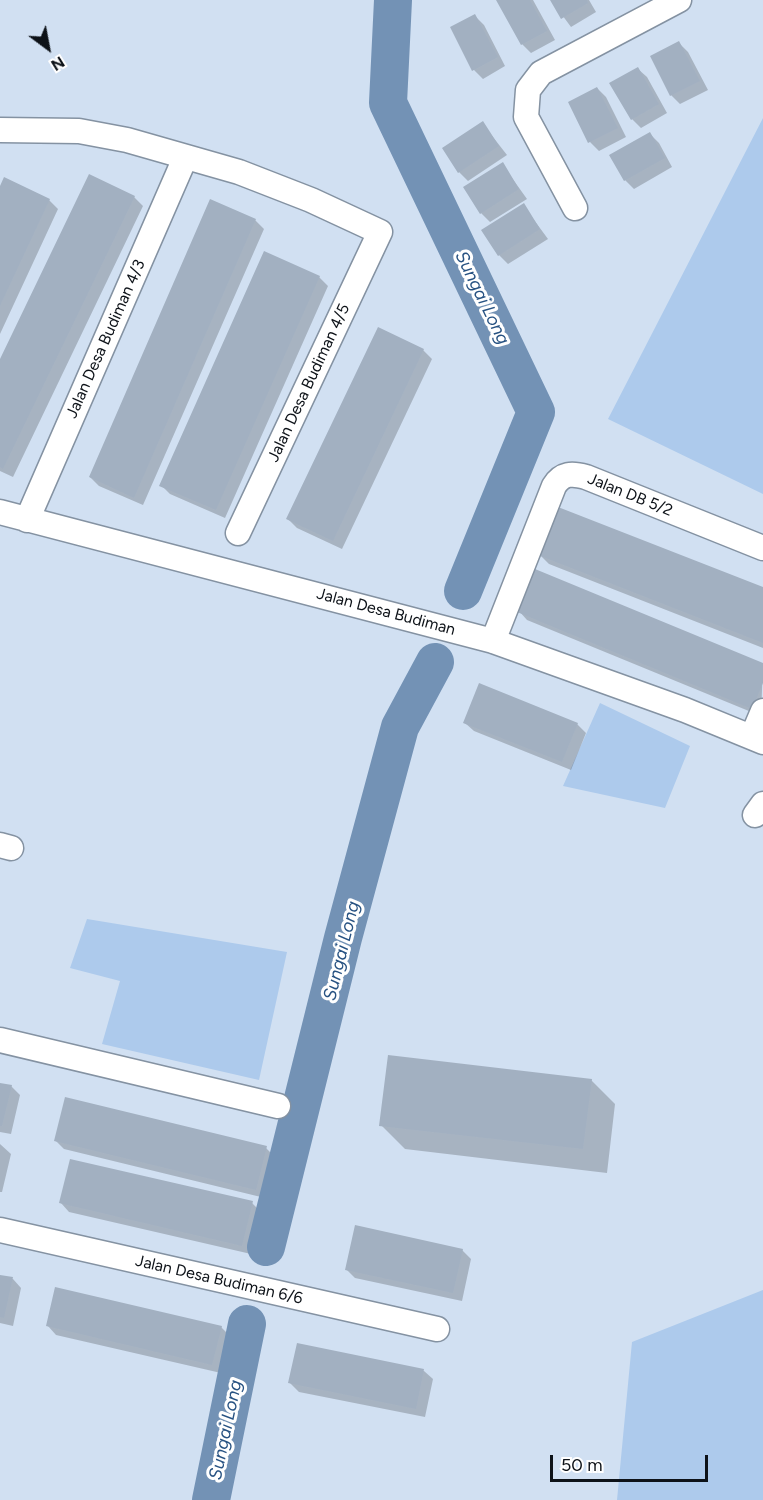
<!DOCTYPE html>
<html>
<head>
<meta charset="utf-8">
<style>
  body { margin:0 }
  #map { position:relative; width:763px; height:1500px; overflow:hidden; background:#d1e0f2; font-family:Figtree,sans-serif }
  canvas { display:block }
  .north { position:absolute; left:18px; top:18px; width:60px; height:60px; -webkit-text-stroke:4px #fff; paint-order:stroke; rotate:148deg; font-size:16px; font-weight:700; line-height:24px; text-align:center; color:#0d1218 }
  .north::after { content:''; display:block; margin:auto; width:21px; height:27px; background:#0d1218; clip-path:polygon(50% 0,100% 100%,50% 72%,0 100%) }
  .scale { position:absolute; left:550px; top:1455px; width:158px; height:27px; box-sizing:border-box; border:3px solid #0d1218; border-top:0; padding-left:8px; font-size:18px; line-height:21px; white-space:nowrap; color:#0d1218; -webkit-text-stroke:4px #fff; paint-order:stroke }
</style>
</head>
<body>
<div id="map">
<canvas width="763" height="1500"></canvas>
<div class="north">N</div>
<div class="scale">50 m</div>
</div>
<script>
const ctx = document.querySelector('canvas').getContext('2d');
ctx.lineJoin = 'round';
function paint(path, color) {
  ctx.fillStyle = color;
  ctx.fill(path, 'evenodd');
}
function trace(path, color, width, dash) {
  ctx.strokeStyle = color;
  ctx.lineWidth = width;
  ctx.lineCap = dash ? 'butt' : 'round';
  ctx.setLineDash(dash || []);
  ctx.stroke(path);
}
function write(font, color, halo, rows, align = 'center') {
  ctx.font = font + ' Figtree,sans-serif';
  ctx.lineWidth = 6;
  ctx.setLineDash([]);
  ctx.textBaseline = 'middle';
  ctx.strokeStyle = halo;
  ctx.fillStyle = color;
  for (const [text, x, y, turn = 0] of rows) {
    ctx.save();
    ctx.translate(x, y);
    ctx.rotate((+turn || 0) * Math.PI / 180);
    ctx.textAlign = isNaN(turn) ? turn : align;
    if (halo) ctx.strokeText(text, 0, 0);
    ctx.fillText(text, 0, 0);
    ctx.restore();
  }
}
paint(new Path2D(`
  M763 118V494L608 419Z
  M600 703 690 746 665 808 563 786Z
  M87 919 287 952 259 1080 102 1044 120 981 70 968Z
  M763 1290V1500H617L632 1342Z`), '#adcaec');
paint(new Path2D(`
  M497 0H533L555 40 531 53 522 44Z
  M551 0H589L596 12 571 27Z
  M475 16 484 25 505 66 483 79 474 70Z
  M679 43 688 52 708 90 680 104 671 95Z
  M638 69 647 77 667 113 641 128 632 119Z
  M597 88 606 97 626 137 599 151 590 142Z
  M482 123 507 155 468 181 459 172Z
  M650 134 659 143 672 167 634 189 625 180Z
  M502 164 527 199 490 222 481 213Z
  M0 189 49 200 58 209 0 334Z
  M134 197 143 206 13 477 0 471V362Z
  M211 201 255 220 264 229 143 505 99 486 90 477Z
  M523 205 548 239 508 264 499 255Z
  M319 277 328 286 225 518 170 494 161 485Z
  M423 350 432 359 342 549 297 528 288 519Z
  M540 555 763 589V648L549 564Z
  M519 611 763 664 761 716 527 620Z
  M465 723 577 724 586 733 571 770 474 731Z
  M591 1080 615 1104 607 1173 405 1149 381 1125Z
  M0 1084 11 1086 20 1095 11 1134 0 1132Z
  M55 1140 266 1148 275 1157 265 1198 64 1149Z
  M0 1144 11 1154 2 1192H0Z
  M61 1203H252L261 1212 251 1254 69 1212Z
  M462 1250 471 1259 462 1301 355 1278 346 1269Z
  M0 1276 13 1279 21 1288 13 1326 0 1323Z
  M48 1326 221 1327 230 1336 221 1373 56 1335Z
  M298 1345 424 1371 433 1379 425 1417 299 1392 290 1383Z`), '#0003');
trace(new Path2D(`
  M393 0 388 103 536 412 463 591
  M266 1247 343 938 400 727 435 662
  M211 1500 247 1324`), '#7392b5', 38);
paint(new Path2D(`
  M496 0H530L547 31 521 45Z
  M550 0H587L588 3 561 19Z
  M475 14 498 57 472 71 450 27Z
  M679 41 700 81 670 96 650 56Z
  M638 67 659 104 631 120 609 83Z
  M597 87 618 128 588 143 568 102Z
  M483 121 499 146 458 173 442 148Z
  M650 132 665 158 624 181 609 155Z
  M503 162 519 189 480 214 463 187Z
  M89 174 135 196 3 469 0 467V359Z
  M4 177 50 199 0 306V186Z
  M210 199 256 219 134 498 89 477Z
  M524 203 540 229 498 256 481 230Z
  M264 251 320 276 216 510 159 486Z
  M378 327 424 349 333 541 286 519Z
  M558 507 763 587V643L538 555Z
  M535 569 763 663V683L752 709 517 612Z
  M479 683 578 723 562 762 463 723Z
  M388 1055 592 1079 583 1149 379 1126Z
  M0 1083 12 1085 2 1126H0Z
  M65 1097 267 1146 256 1190 54 1141Z
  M70 1159 253 1201 242 1246 59 1203Z
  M355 1225 463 1249 453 1293 345 1270Z
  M0 1275 13 1277 4 1318 0 1317Z
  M55 1287 222 1326 212 1365 46 1326Z
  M297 1343 424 1369 416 1409 288 1383Z`), '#a2b0c1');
const street = new Path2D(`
  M0 130 79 131 127 140 239 172 311 200 380 232 238 533
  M575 208 526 117 528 90 541 73 679 0
  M0 512 493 641 685 710 763 742
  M27 520 185 158
  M493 641 554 486C562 473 572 473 586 477L763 548
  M752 737 763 711
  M755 815 763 804
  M0 845 11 848
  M0 1040 278 1106
  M0 1230 437 1329`);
trace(street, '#8492a2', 27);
trace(street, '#fff', 24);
write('16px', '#0d1218', '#fff', [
  ["Jalan Desa Budiman 4/3",106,339,-66],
  ["Jalan Desa Budiman 4/5",309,383,-65],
  ["Jalan DB 5/2",630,495,22],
  ["Jalan Desa Budiman",386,612,15],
  ["Jalan Desa Budiman 6/6",219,1280,13]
]);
write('italic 18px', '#275282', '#fff', [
  ["Sungai Long",482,298,64],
  ["Sungai Long",342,951,-76],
  ["Sungai Long",226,1430,-78]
]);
</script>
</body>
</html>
